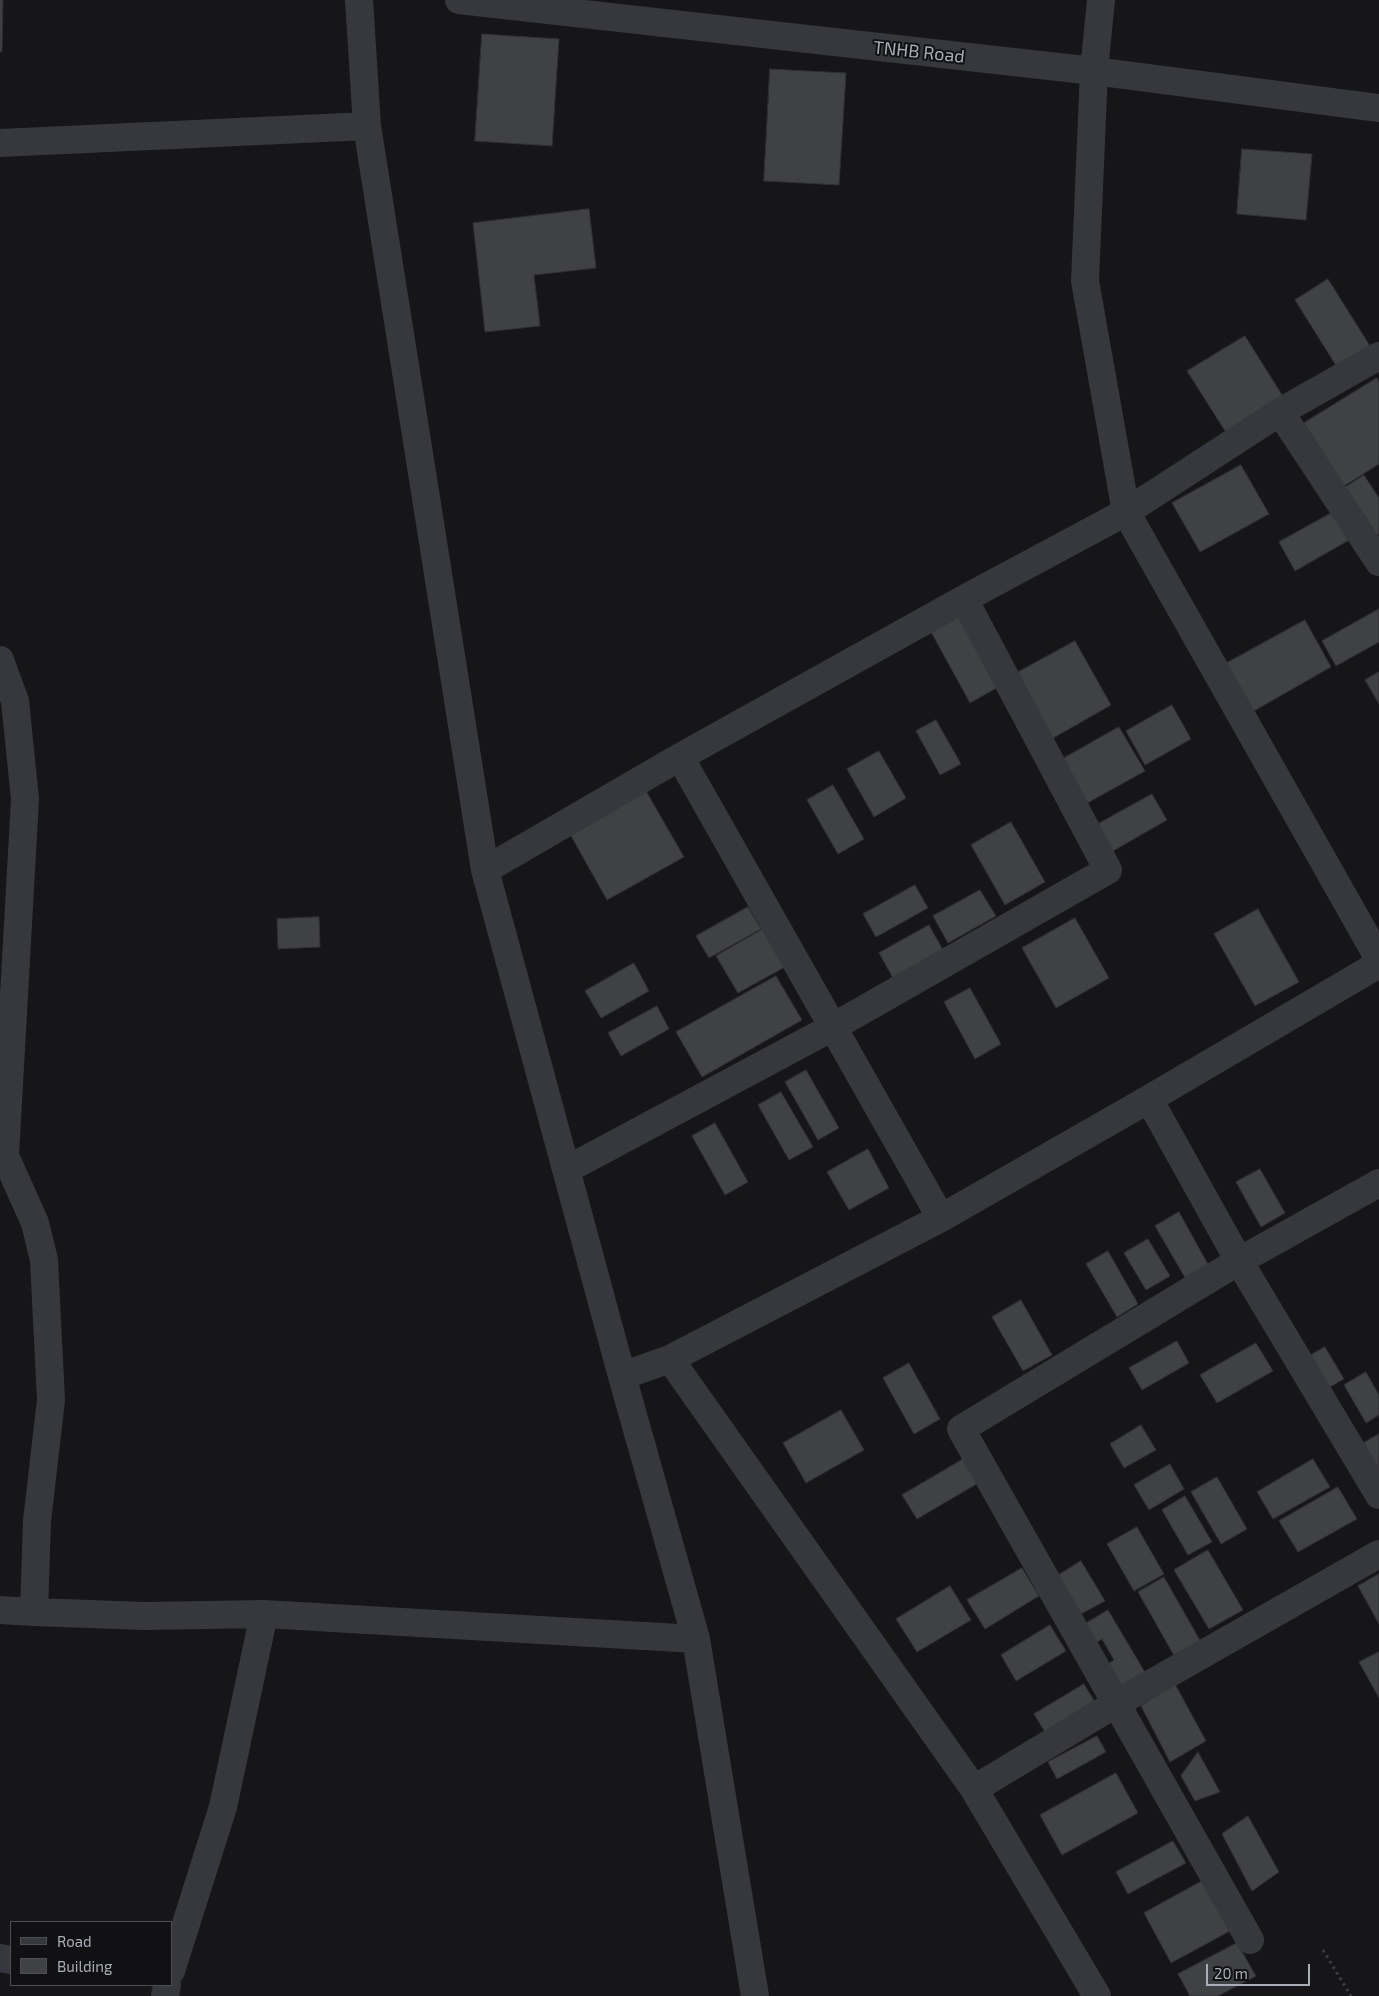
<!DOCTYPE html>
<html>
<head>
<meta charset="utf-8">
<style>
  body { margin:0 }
  #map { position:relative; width:1379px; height:1996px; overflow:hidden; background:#161618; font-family:"Exo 2",sans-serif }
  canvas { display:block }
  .legend { position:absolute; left:10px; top:1921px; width:162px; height:65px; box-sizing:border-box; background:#111113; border:1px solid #4d4f55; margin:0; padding:6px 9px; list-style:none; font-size:15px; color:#a8adb8 }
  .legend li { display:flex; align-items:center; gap:10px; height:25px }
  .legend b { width:25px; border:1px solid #4d4f55 }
  .scale { position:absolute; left:1206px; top:1964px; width:104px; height:22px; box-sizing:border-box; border:2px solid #a8adb8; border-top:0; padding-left:6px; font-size:15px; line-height:18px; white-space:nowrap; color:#a8adb8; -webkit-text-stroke:4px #111113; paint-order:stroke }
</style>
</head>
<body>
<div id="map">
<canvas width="1379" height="1996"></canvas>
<ul class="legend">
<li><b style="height:6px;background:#37383d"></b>Road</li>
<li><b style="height:14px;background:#404145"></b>Building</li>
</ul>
<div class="scale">20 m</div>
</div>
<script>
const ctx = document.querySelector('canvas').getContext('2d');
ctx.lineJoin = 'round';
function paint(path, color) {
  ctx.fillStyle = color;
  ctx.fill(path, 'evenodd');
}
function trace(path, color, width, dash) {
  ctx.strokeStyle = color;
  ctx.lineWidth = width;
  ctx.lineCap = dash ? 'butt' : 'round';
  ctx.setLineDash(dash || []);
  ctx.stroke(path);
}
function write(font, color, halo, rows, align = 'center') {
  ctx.font = font + ' "Exo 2",sans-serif';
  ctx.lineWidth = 4;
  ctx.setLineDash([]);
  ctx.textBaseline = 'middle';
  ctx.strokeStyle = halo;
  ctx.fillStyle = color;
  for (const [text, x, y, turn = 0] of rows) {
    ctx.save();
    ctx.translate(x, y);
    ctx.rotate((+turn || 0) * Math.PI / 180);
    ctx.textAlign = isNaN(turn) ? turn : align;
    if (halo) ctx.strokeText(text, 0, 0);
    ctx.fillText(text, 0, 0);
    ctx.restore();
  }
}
const building = new Path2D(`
  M0 0H3L2 52H0Z
  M482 34 559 39 552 146 475 141Z
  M770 69 846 73 839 185 764 181Z
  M1242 149 1312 154 1306 220 1237 214Z
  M589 209 596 268 534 275 540 326 485 332 473 223Z
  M1328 279 1370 346 1337 367 1295 300Z
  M1245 336 1284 398 1227 434 1187 371Z
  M1377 378 1379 382V464L1344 486 1304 423Z
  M1241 465 1269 514 1200 552 1172 503Z
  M1364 475 1379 498V534L1370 539 1340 491Z
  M1335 511 1351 539 1295 571 1279 542Z
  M1379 609V642L1336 666 1322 641Z
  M959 614 1000 686 970 703 930 630Z
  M1305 620 1331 667 1252 712 1225 664Z
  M1075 641 1111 705 1048 741 1011 676Z
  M1379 672V704L1365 680Z
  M1172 705 1191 739 1145 765 1126 731Z
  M936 720 961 764 940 775 916 731Z
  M1119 727 1145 771 1082 806 1057 762Z
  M879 751 906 798 874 817 847 769Z
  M833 785 864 839 838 854 807 800Z
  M646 791 684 857 607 900 570 834Z
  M1152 794 1167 820 1113 851 1098 824Z
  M1011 822 1045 882 1005 905 971 845Z
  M915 885 928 908 876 937 863 914Z
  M980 890 996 916 948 943 933 916Z
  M748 907 761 929 709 958 696 936Z
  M1258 909 1299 982 1255 1006 1214 934Z
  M319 917 320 947 278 949 277 919Z
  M1075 918 1109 978 1056 1008 1022 948Z
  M929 925 943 950 893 978 879 953Z
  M763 929 785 967 738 993 716 956Z
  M634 963 649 991 601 1018 585 991Z
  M776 976 802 1020 702 1077 676 1032Z
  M970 988 1001 1044 975 1059 944 1002Z
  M657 1006 669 1029 621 1056 608 1033Z
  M806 1070 839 1128 818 1140 785 1082Z
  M781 1092 813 1147 789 1160 758 1105Z
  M715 1123 748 1182 725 1195 692 1136Z
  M868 1149 889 1188 849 1210 827 1172Z
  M1260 1169 1285 1213 1261 1227 1236 1182Z
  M1179 1212 1210 1268 1187 1281 1155 1226Z
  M1148 1239 1170 1276 1146 1290 1124 1253Z
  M1108 1251 1138 1304 1117 1317 1086 1264Z
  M1021 1300 1052 1355 1023 1371 992 1317Z
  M1177 1341 1189 1363 1142 1390 1129 1368Z
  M1256 1343 1273 1371 1217 1403 1200 1375Z
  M1325 1347 1344 1379 1321 1392 1302 1360Z
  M909 1363 940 1419 914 1434 883 1378Z
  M1366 1372 1379 1395V1415L1366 1423 1344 1385Z
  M841 1410 864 1450 806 1483 783 1443Z
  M1141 1425 1156 1450 1124 1468 1110 1444Z
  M1379 1434V1481L1358 1446Z
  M965 1458 980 1482 917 1519 902 1495Z
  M1313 1459 1330 1487 1273 1519 1257 1492Z
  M1170 1464 1184 1489 1149 1510 1134 1485Z
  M1217 1477 1247 1529 1221 1544 1191 1492Z
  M1338 1487 1357 1519 1298 1552 1279 1521Z
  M1185 1496 1212 1542 1188 1555 1162 1510Z
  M1137 1527 1164 1574 1134 1591 1107 1544Z
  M1208 1550 1243 1610 1209 1629 1174 1570Z
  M1081 1561 1105 1601 1081 1614 1057 1576Z
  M1022 1568 1039 1596 985 1629 967 1600Z
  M1379 1574V1624L1358 1586Z
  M1164 1577 1202 1644 1176 1659 1138 1592Z
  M950 1586 971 1620 917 1652 896 1619Z
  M1108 1610 1146 1674 1117 1692 1102 1668 1114 1660 1102 1639 1089 1647 1078 1628Z
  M1050 1625 1066 1651 1016 1681 1001 1655Z
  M1379 1652V1698L1359 1662Z
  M1084 1684 1095 1702 1045 1732 1034 1714Z
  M1175 1684 1206 1741 1170 1762 1141 1706Z
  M1097 1736 1106 1752 1057 1779 1048 1762Z
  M1198 1752 1220 1792 1195 1801 1181 1776Z
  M1116 1773 1138 1813 1062 1855 1040 1815Z
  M1248 1816 1279 1872 1252 1891 1222 1834Z
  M1173 1841 1186 1863 1128 1894 1116 1872Z
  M1202 1881 1230 1931 1171 1963 1144 1913Z
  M1237 1943 1256 1976 1218 1996H1190L1178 1974Z`);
paint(building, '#404145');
trace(building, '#303034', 1);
trace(new Path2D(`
  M1323 1950 1351 1996`), '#3d3f44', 3, [2.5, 4]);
trace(new Path2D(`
  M359 0 367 126 485 870 622 1376 696 1639 755 1996
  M459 0 1094 71 1379 108
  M1101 0 1094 71 1085 281 1126 512 1379 959
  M0 143 367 126
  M1280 412 1379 562
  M0 660 15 701 25 799 5 1156 35 1223 44 1260 51 1400 37 1521 34 1612 145 1616 264 1614 696 1639
  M680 757 941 1218
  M485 870 680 757 964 599 1126 512 1280 412 1379 356
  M1149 1099 1239 1261 1379 1495
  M566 1170 833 1027 1108 870 964 599
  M670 1359 974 1789 1097 1996
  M622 1376 670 1359 941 1218 1149 1099 1379 964
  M0 1610 34 1612
  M974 1789 1117 1703 1379 1554
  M1250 1940 961 1429 1239 1261 1379 1183
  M0 1958 11 1960
  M171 1971 223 1807 264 1614
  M165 1996 167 1985`), '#37383d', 28);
write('18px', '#a8adb8', '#111113', [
  ["TNHB Road",919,52,6]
]);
</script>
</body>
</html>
